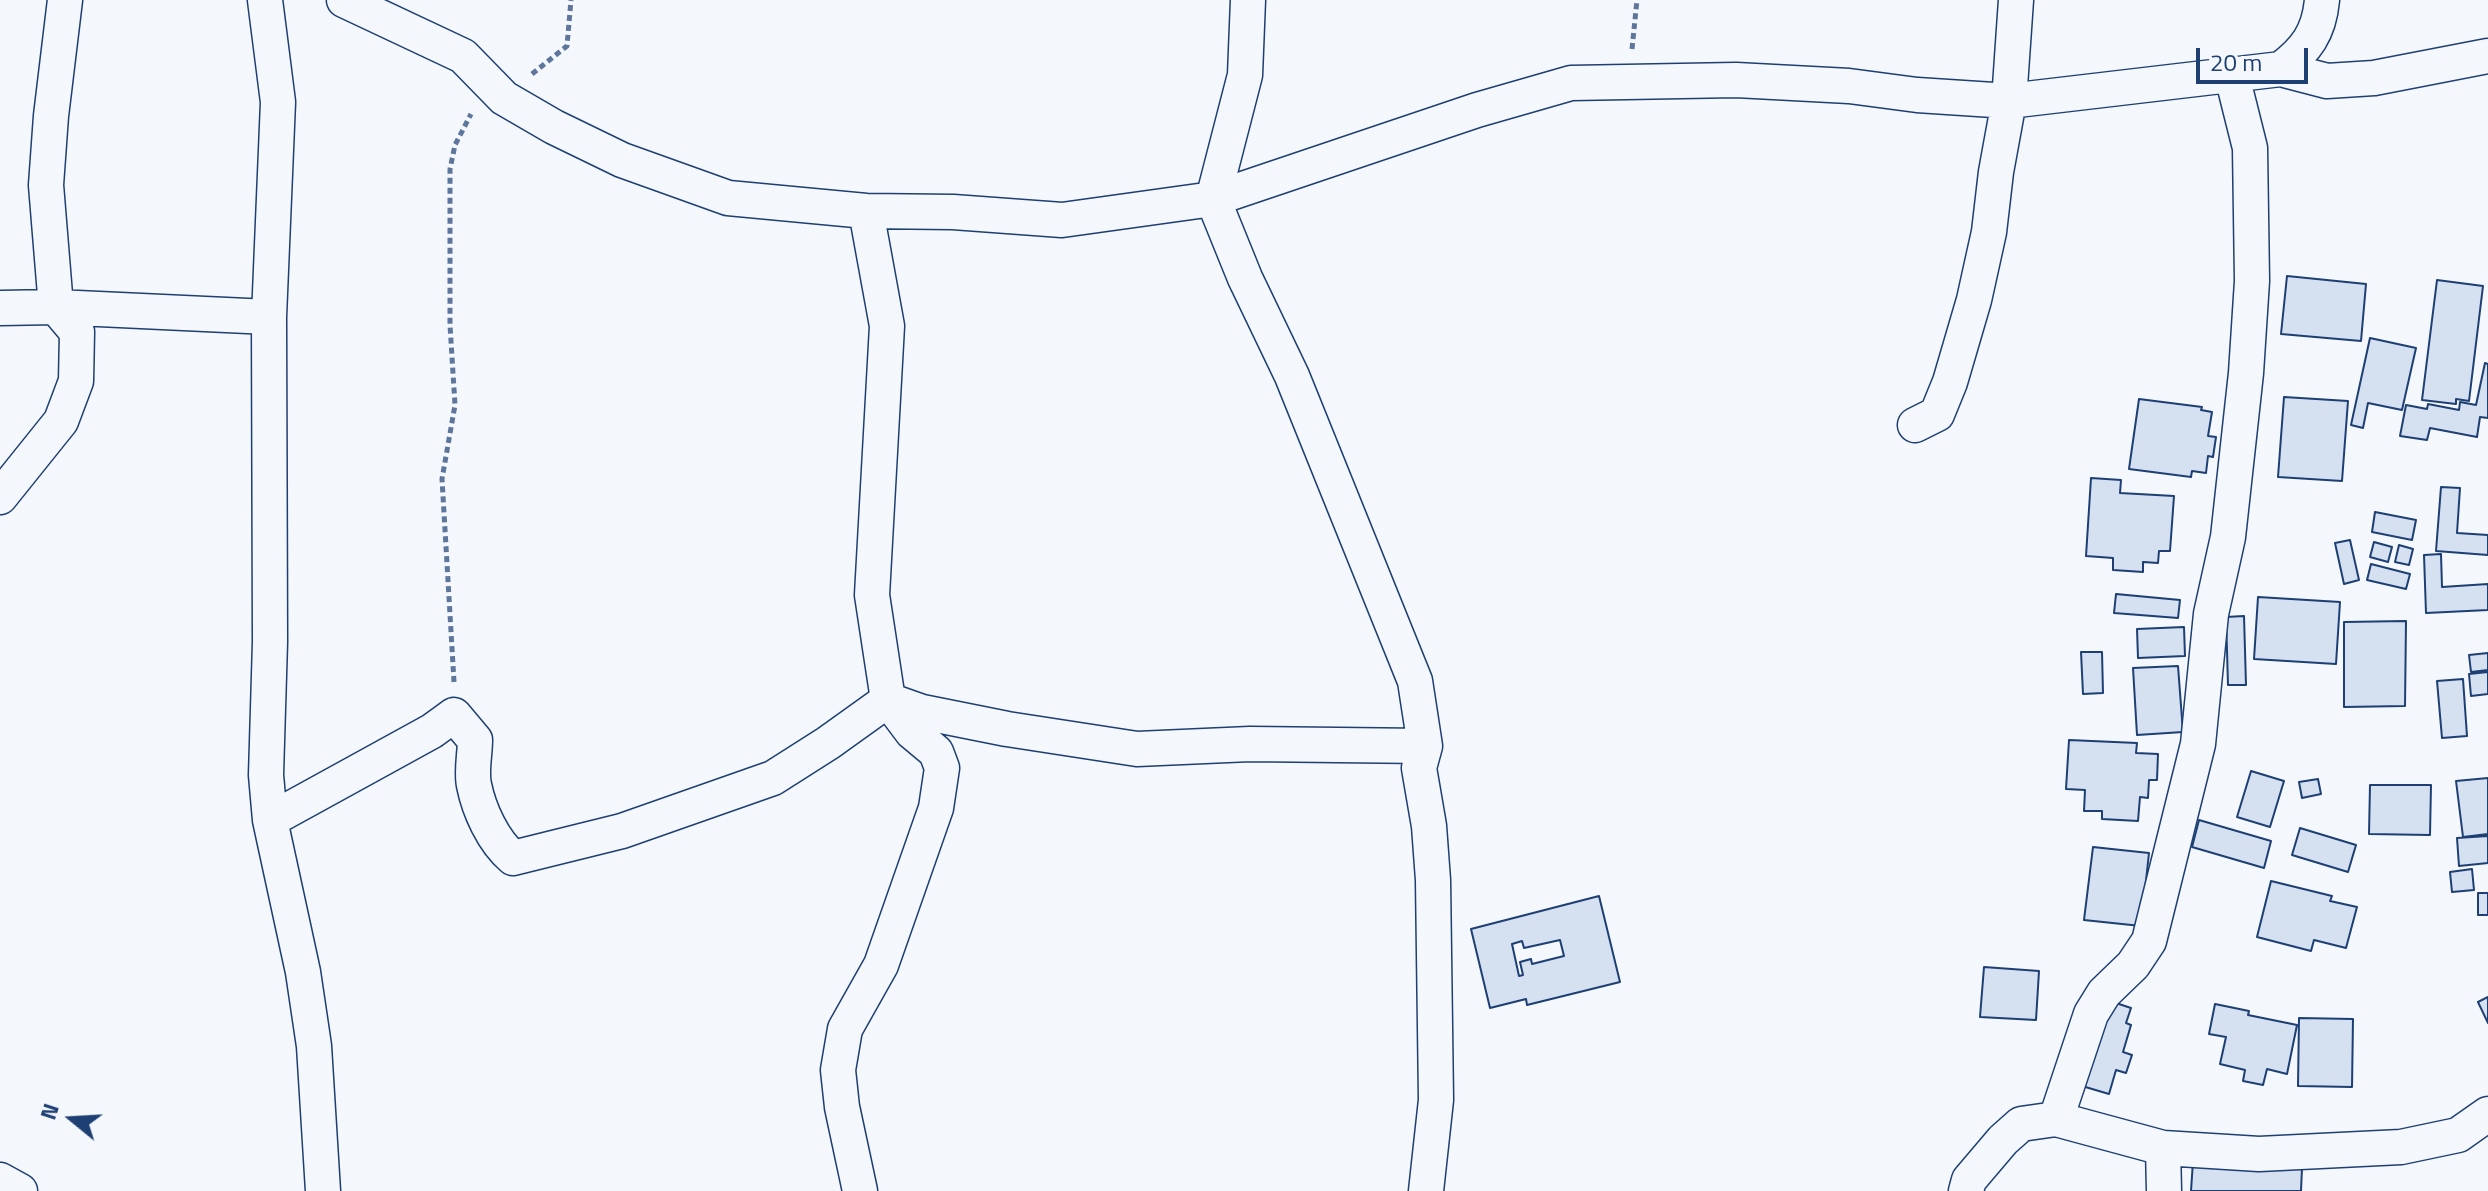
<!DOCTYPE html>
<html>
<head>
<meta charset="utf-8">
<style>
  body { margin:0 }
  #map { position:relative; width:2488px; height:1191px; overflow:hidden; background:#f4f7fb; font-family:"Titillium Web",sans-serif }
  canvas { display:block }
  .north { position:absolute; left:32px; top:1079px; width:80px; height:80px; -webkit-text-stroke:6px #f4f7fb; paint-order:stroke; rotate:288deg; font-size:22px; font-weight:700; line-height:32px; text-align:center; color:#1d3f73 }
  .north::after { content:''; display:block; margin:auto; width:28px; height:36px; background:#1d3f73; clip-path:polygon(50% 0,100% 100%,50% 72%,0 100%) }
  .scale { position:absolute; left:2196px; top:48px; width:112px; height:36px; box-sizing:border-box; border:4px solid #1d3f73; border-top:0; padding-left:10px; font-size:24px; line-height:28px; white-space:nowrap; color:#1d3f73; -webkit-text-stroke:6px #f4f7fb; paint-order:stroke }
</style>
</head>
<body>
<div id="map">
<canvas width="2488" height="1191"></canvas>
<div class="north">N</div>
<div class="scale">20 m</div>
</div>
<script>
const ctx = document.querySelector('canvas').getContext('2d');
ctx.lineJoin = 'round';
function paint(path, color) {
  ctx.fillStyle = color;
  ctx.fill(path, 'evenodd');
}
function trace(path, color, width, dash) {
  ctx.strokeStyle = color;
  ctx.lineWidth = width;
  ctx.lineCap = dash ? 'butt' : 'round';
  ctx.setLineDash(dash || []);
  ctx.stroke(path);
}
const building = new Path2D(`
  M2287 276 2366 284 2361 341 2281 334Z
  M2437 280 2483 286 2469 401 2456 399V404L2422 400Z
  M2370 338 2416 348 2402 410 2368 403 2363 428 2351 425Z
  M2485 363 2488 364V418L2480 417 2477 437 2430 428 2427 440 2400 436 2406 405 2427 409 2428 404 2459 410 2460 402 2476 405Z
  M2284 397 2348 401 2342 481 2278 477Z
  M2139 399 2202 407 2201 410 2212 412 2208 436 2216 437 2213 457 2208 456 2206 473 2192 471 2191 477 2129 469Z
  M2091 478 2121 480 2120 493 2174 496 2170 551H2159L2158 563 2143 562V572L2113 570V558L2086 556Z
  M2441 487 2460 488 2457 533 2488 535V555L2436 551Z
  M2375 512 2416 520 2412 540 2372 532Z
  M2350 540 2359 580 2344 584 2335 543Z
  M2374 542 2392 547 2388 562 2370 557Z
  M2399 545 2413 549 2409 565 2395 562Z
  M2441 554 2442 587 2488 584V610L2426 613 2424 555Z
  M2371 564 2410 574 2406 589 2367 580Z
  M2116 594 2180 600 2178 618 2114 613Z
  M2258 597 2340 602 2336 664 2254 659Z
  M2244 616 2246 685H2228L2226 617Z
  M2406 621 2405 706 2344 707V622Z
  M2184 627 2185 656 2138 658 2137 629Z
  M2081 652H2102L2103 693 2083 694Z
  M2488 653V670L2471 672 2469 655Z
  M2178 666 2183 732 2137 735 2133 668Z
  M2488 672V694L2471 696 2469 674Z
  M2463 679 2467 736 2442 738 2437 681Z
  M2069 740 2137 743 2136 753 2158 754 2157 780H2149L2148 798 2140 797 2138 821 2102 819V811H2084L2085 790 2066 789Z
  M2251 771 2284 781 2270 827 2237 817Z
  M2488 778V834L2463 837 2456 781Z
  M2318 779 2321 794 2302 798 2299 782Z
  M2370 785H2431L2430 835 2369 834Z
  M2199 820 2271 841 2264 868 2192 847Z
  M2300 828 2356 845 2348 872 2292 855Z
  M2488 836V863L2459 866 2457 838Z
  M2093 847 2149 853 2141 926 2084 920Z
  M2472 869 2474 890 2452 892 2450 872Z
  M2271 881 2332 896 2330 901 2357 907 2346 948 2314 940 2311 951 2257 937Z
  M2478 893H2488V915H2478Z
  M1599 896 1620 982 1527 1005 1526 999 1490 1008 1471 929ZM1560 940 1564 956 1532 964 1531 959 1520 962 1523 975 1519 976 1512 944 1522 941 1524 948Z
  M1984 967 2039 971 2036 1020 1980 1017Z
  M2488 997V1023L2478 1002Z
  M2110 1001 2131 1008 2126 1023 2131 1025 2123 1052 2132 1055 2126 1073 2116 1070 2109 1094 2082 1086Z
  M2215 1004 2249 1011 2248 1015 2297 1025 2287 1074 2267 1069 2263 1085 2243 1081 2245 1070 2220 1064 2226 1037 2209 1034Z
  M2299 1018 2353 1019 2352 1087 2298 1086Z
  M2193 1161 2302 1168 2301 1191H2191Z`);
paint(building, '#d5e0f0');
trace(building, '#1d3f73', 2);
const minor = new Path2D(`
  M265 0 278 102 269 317 270 642 266 775 270 820 303 972 314 1046 323 1191
  M344 0 463 56 504 98 554 127 622 160 728 198 866 211 953 212 1062 220 1213 199 1477 110 1571 83 1736 80 1849 86 1917 95 2009 101 2281 69C2306 50 2319 33 2322 0
  M1248 0 1245 75 1213 199 1245 278 1292 376 1415 681 1425 746 1419 768 1429 826 1433 880 1436 1100 1426 1191
  M2281 69 2327 81 2374 78 2488 56
  M0 308 56 307 269 317
  M1915 425 1937 414 1950 382 1974 300 1989 232 1996 172 2009 101 2016 0
  M0 497 61 421 76 381 77 332 56 307 46 185 51 116 65 0
  M270 820 432 731 454 715 475 740C475 754 471 771 474 785 479 810 493 841 513 858L622 831 773 778 828 743 888 700 922 712 1007 729 1137 749 1250 744 1425 746
  M2056 1119 2091 1014 2104 993 2133 965 2149 941 2198 744 2211 614 2228 537 2246 373 2252 281 2250 148 2232 76
  M2163 1148 2164 1191
  M0 1180 20 1191
  M860 1191 842 1107 838 1070 845 1029 881 965 936 808 942 768 936 752 912 732 888 700 872 595 887 326 866 211
  M1966 1191 1969 1180 2003 1140 2021 1124 2056 1119 2163 1148 2259 1154 2401 1147 2458 1135 2488 1114`);
trace(minor, '#1d3f73', 37);
trace(new Path2D(`
  M1632 49 1637 0
  M532 74 567 46 571 0
  M454 682 442 479 455 405 450 325V169L455 145 471 114`), '#5e769c', 5, [6, 4]);
trace(minor, '#f4f7fb', 34);
</script>
</body>
</html>
